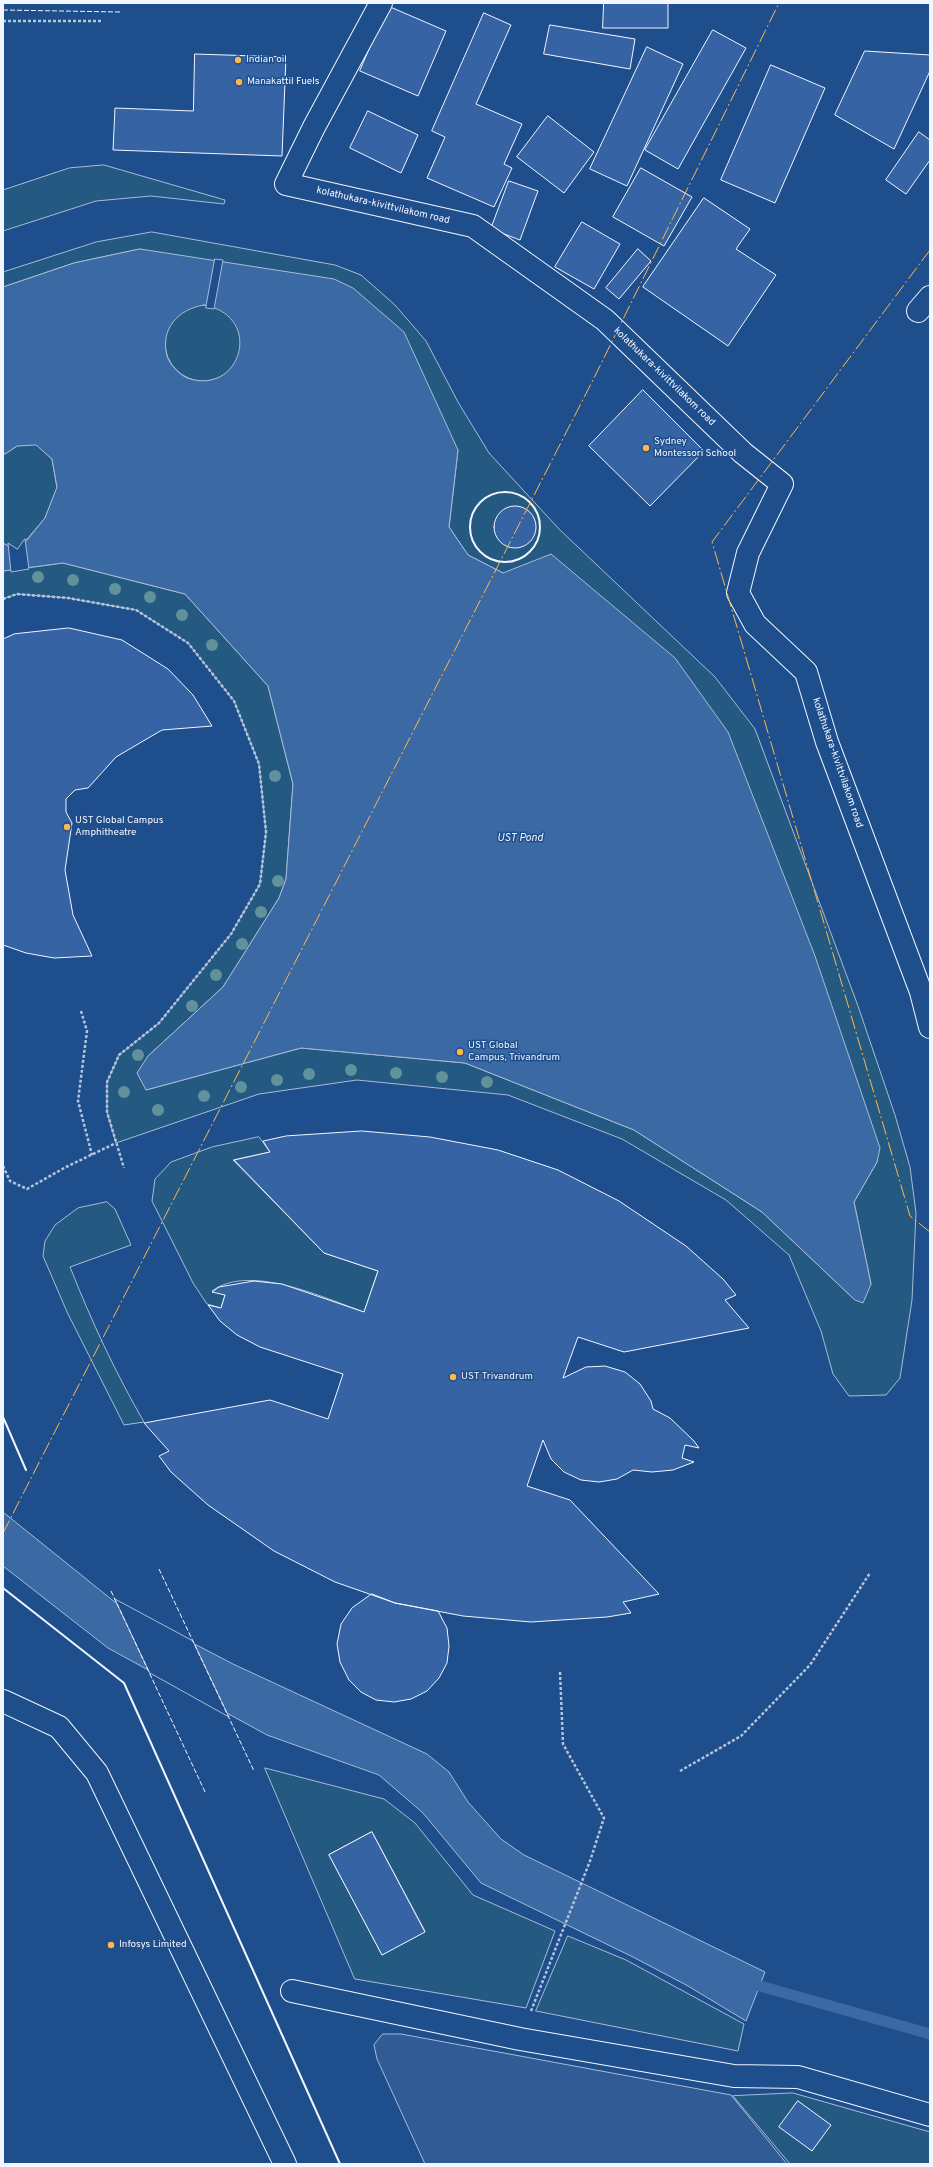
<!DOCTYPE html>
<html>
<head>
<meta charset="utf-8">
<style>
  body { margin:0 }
  #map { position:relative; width:933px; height:2167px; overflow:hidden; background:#1f4e8c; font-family:Overpass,sans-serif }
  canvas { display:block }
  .frame { position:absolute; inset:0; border:4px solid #f2f6ff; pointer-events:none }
</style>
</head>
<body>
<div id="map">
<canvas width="933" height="2167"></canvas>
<div class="frame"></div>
</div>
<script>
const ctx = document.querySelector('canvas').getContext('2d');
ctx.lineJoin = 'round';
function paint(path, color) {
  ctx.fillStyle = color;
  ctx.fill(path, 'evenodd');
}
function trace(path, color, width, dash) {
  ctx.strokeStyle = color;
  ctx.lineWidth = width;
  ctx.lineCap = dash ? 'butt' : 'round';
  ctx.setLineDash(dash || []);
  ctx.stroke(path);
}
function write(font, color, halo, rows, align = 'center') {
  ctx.font = font + ' Overpass,sans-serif';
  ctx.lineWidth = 3;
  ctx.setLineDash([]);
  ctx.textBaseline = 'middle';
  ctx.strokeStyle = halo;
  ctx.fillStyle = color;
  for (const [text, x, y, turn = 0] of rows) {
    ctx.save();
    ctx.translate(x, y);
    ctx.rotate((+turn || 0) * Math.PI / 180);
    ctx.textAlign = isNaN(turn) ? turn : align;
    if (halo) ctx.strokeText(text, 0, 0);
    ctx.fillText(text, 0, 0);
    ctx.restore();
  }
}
const green = new Path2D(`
  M104 165 225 200 224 204 151 196 96 201 3 231V190L69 168Z
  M152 232 335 265 361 275 395 305 426 341 458 402 489 453 559 529 715 677 755 729 858 1006 895 1115 910 1167 916 1213 912 1300 900 1378 886 1395 849 1396 833 1374 821 1331 789 1255 726 1200 622 1139 508 1095 357 1080 259 1094 116 1143 107 1112V1082L119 1055 159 1023 231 934 260 884 266 832 259 764 234 701 188 643 136 610 68 598 17 594 3 599V571L63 563 185 594 268 686 293 784 286 879 279 898 223 987 148 1056 146 1090 301 1048 465 1063 634 1130 762 1212 855 1300 871 1284 854 1202 877 1162 503 573 468 555 449 527 458 450 140 249 74 263 3 287V272L96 242Z
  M165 343a38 38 0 1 1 76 0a38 38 0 1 1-76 0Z
  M36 444 52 459 57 488 45 518 17 551 3 543V453L5 454 17 446Z
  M259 1137 270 1152 233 1160 324 1253 378 1271 364 1312C324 1298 250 1263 212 1291L225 1295 221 1308 207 1304 193 1283 152 1201 155 1179 171 1162 212 1147Z
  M107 1202 115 1209 131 1245 70 1267C91 1320 115 1372 144 1422L124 1425 67 1312 43 1256 45 1241 55 1225 78 1208Z
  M265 1768 384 1799 415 1823 473 1895 555 1931 526 2008 355 1979ZM372 1832 425 1931 382 1955 329 1855Z
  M568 1936 626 1960 744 2024 738 2051 536 2011Z
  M793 2093 930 2132V2164H790L733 2096Z`);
paint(green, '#245a82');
trace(green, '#a8bbd7', 1);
const parking = new Path2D(`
  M383 2034H401L731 2095 787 2164H425L377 2059 374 2045Z`);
paint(parking, '#305b95');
trace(parking, '#a8bbd7', 1);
const water = new Path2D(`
  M140 249 334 279 353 288 404 332 458 450 449 527 468 555 503 573 551 554 675 658 728 732 815 956 880 1148 877 1162 854 1202 871 1284 863 1303 855 1300 762 1212 634 1130 465 1063 301 1048 146 1090 137 1073 148 1056 223 987 279 898 286 879 293 784 268 686 185 594 63 563 3 571V543L18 551 45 518 57 487 52 459 36 445 17 446 5 454 3 453V287L74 263ZM204 305C265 316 241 397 187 378 179 374 170 365 167 356 160 329 178 309 204 305Z
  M3 1512 116 1603 233 1664 427 1754 449 1772 468 1802 501 1839 524 1855 765 1972 746 2021 688 1986 633 1957 481 1883 423 1813 379 1775 267 1735 108 1648 3 1566Z`);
paint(water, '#3b69a3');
trace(water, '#a8bbd7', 1);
const pier = new Path2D(`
  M215 259 223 260 214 309 206 308Z
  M25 539 29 569 11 572 8 543 17 549Z
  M115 1599 193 1641 229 1717 150 1673Z`);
paint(pier, '#1f4e8c');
trace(pier, '#a8bbd7', 1);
trace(new Path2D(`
  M746 1982 930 2034`), '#3b69a3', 11);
const building = new Path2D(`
  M604 3H668V28H603Z
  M388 6 446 31 418 96 360 71Z
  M484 13 511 25 476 104 522 124 504 164 512 168 494 207 427 178 445 137 432 131Z
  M550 25 635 39 630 69 544 54Z
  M713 30 746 48 678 169 645 150Z
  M647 47 683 64 627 186 590 169Z
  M865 51 930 55V71L894 149 835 115Z
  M195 54 286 57 282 156 113 150 115 108 193 111Z
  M771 65 825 88 775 203 721 180Z
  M368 111 418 135 401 173 350 148Z
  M548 116 594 152 564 193 517 157Z
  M919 132 930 140V160L906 194 886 180Z
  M641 168 692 197 664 246 613 217Z
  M509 181 538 191 520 240 491 229Z
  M704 198 750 229 736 249 776 275 728 346 643 287Z
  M582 222 620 244 594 289 555 267Z
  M638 249 651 261 619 299 606 288Z
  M643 390 704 451 650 506 589 446Z
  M494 527a21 21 0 1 1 42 0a21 21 0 1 1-42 0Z
  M69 628 122 640 168 669 193 695 212 726 162 730 116 757 88 788 75 790 66 799V812L72 823 65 870 73 915 92 956 54 958 26 953 3 945V639L14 634Z
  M362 1131 430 1137 498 1150 558 1170 619 1201 686 1246 723 1279 736 1295 725 1300 749 1328 624 1352 578 1337 563 1378 586 1367 605 1366 625 1372 640 1384 651 1401 653 1409 670 1418 694 1441 699 1448 685 1445 682 1458 694 1462 673 1470 652 1472 633 1470 617 1479 599 1482 581 1480 564 1472 551 1459 543 1440 527 1486 570 1500 659 1594 623 1602 631 1613 607 1617 531 1622 463 1616 395 1603 335 1582 274 1551 208 1505 171 1472 159 1456 169 1451 144 1423 270 1400 328 1419 343 1374 260 1347 237 1335 220 1321 208 1305 221 1308 225 1295 212 1292 219 1287 254 1281 282 1284 364 1312 378 1271 324 1253 234 1160 270 1152 263 1141 286 1136Z
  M372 1594 395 1603 438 1611 447 1628 449 1646 447 1663 439 1678 427 1691 411 1699 394 1702 376 1700 361 1692 349 1680 340 1662 337 1644 341 1624 352 1608Z
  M372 1832 425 1932 382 1955 329 1855Z
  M798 2101 831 2125 812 2151 779 2127Z`);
paint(building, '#3563a3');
trace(building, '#f2f6ff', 1);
const minor = new Path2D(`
  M381 3 314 127 286 184 473 226 605 320 743 453 782 484 748 553 738 593 755 624 806 672 827 742 921 992 930 1027
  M918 311 930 297
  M3 1701 59 1727 97 1773 285 2164
  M292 1991 520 2039 734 2076 798 2077 930 2115`);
trace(minor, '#f2f6ff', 24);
trace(new Path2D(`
  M3 21H102
  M3 599 17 594 68 598 136 610 188 643 234 701 259 764 266 832 260 884 231 934 159 1023 119 1055 107 1082V1112L124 1168
  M81 1011 87 1031 78 1101 92 1155
  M3 1166 10 1181 27 1189 66 1167 116 1143
  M680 1771 741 1736 810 1665 870 1573
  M531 2011 590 1861 604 1818 563 1744 560 1672`), '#b3c4dc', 2.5, [3, 2]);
trace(minor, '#1f4e8c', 22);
trace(new Path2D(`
  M3 10 120 12
  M159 1569 254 1771
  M111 1591 206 1794`), '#f2f6ff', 1, [5, 2]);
trace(new Path2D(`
  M470 527a35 35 0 1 1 70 0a35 35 0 1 1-70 0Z
  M3 1417 26 1470
  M3 1588 124 1683 340 2164`), '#f2f6ff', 2);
trace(new Path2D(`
  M930 250 712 542 910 1216 930 1232
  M3 1533 594 378 779 3`), '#ffb74d', 1, [14, 3, 2, 3]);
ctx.fillStyle = '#61919a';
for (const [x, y] of [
  [38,577],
  [73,580],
  [115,589],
  [150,597],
  [182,615],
  [212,645],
  [275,776],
  [278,881],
  [261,912],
  [242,944],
  [216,975],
  [192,1006],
  [138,1055],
  [351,1070],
  [396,1073],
  [309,1074],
  [442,1077],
  [277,1080],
  [487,1082],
  [241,1087],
  [124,1092],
  [204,1096],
  [158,1110]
]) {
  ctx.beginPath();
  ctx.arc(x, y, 6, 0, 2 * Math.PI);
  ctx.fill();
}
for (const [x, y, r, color] of [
  [238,60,4,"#ffb74d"],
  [239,82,4,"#ffb74d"],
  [646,448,4,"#ffb74d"],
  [67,827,4,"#ffb74d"],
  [460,1052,4,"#ffb74d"],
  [453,1377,4,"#ffb74d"],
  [111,1945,4,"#ffb74d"]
]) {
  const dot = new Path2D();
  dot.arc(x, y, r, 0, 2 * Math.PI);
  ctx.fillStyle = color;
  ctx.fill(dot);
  trace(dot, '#1f4e8c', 1.5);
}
write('10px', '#f2f6ff', '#1f4e8c', [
  ["Indian oil",246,60],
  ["Manakattil Fuels",247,82],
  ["Sydney",654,442],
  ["Montessori School",654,454],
  ["UST Global Campus",75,821],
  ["Amphitheatre",75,833],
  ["UST Global",468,1046],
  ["Campus, Trivandrum",468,1058],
  ["UST Trivandrum",461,1377],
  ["Infosys Limited",119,1945]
], 'left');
write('10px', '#f2f6ff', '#1f4e8c', [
  ["kolathukara-kivittvilakom road",383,206,13],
  ["kolathukara-kivittvilakom road",664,377,44],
  ["kolathukara-kivittvilakom road",837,763,71]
]);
write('italic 11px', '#f2f6ff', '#1f4e8c', [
  ["UST Pond",520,839]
]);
</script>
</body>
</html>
